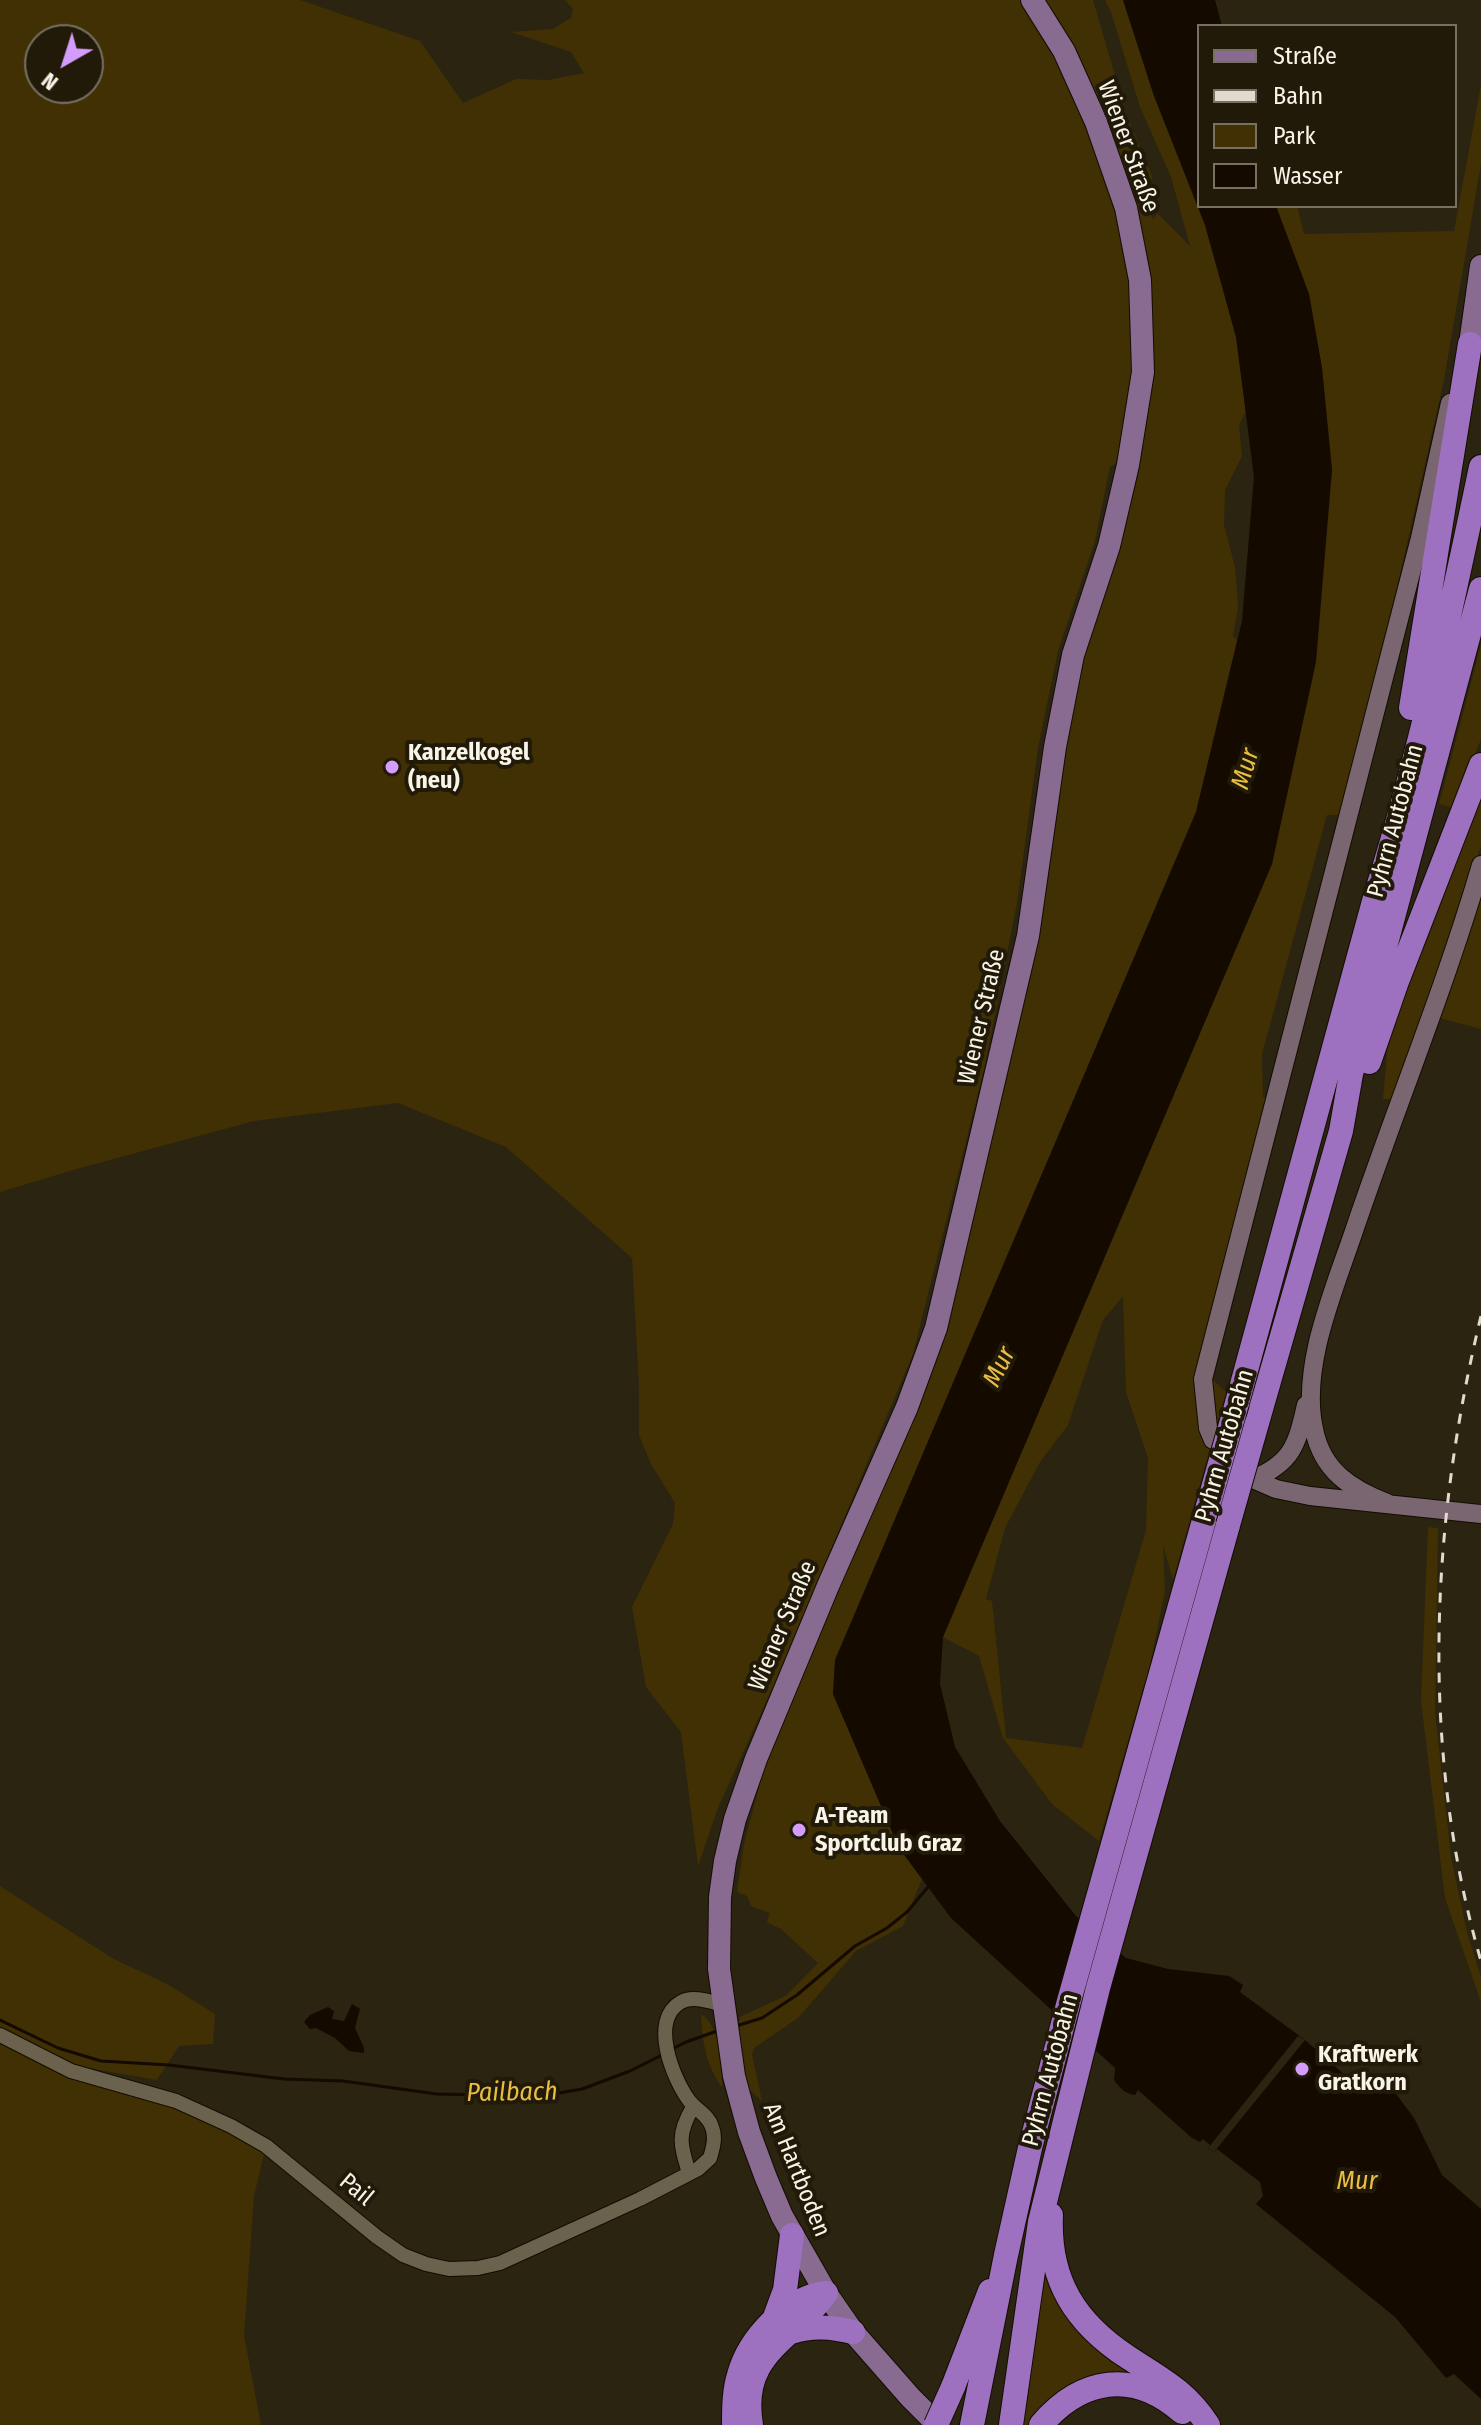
<!DOCTYPE html>
<html>
<head>
<meta charset="utf-8">
<style>
  body { margin:0 }
  #map { position:relative; width:1481px; height:2425px; overflow:hidden; background:#2b2411; font-family:"Fira Sans Condensed",sans-serif }
  canvas { display:block }
  .legend { position:absolute; left:1197px; top:24px; width:260px; height:184px; box-sizing:border-box; background:#211a08; border:2px solid #777162; margin:0; padding:10px 14px; list-style:none; font-size:24px; color:#f8f4e8 }
  .legend li { display:flex; align-items:center; gap:16px; height:40px }
  .legend b { width:40px; border:2px solid #777162 }
  .north { position:absolute; left:24px; top:24px; width:80px; height:80px; box-sizing:border-box; background:#211a08; border:2px solid #777162; border-radius:50%; rotate:219deg; font-size:22px; font-weight:700; line-height:32px; text-align:center; color:#f8f4e8 }
  .north::after { content:''; display:block; margin:auto; width:28px; height:36px; background:#d39cfd; clip-path:polygon(50% 0,100% 100%,50% 72%,0 100%) }
</style>
</head>
<body>
<div id="map">
<canvas width="1481" height="2425"></canvas>
<ul class="legend">
<li><b style="height:10px;background:#896b92"></b>Straße</li>
<li><b style="height:10px;background:#e0dbce"></b>Bahn</li>
<li><b style="height:22px;background:#403004"></b>Park</li>
<li><b style="height:22px;background:#140a00"></b>Wasser</li>
</ul>
<div class="north">N</div>
</div>
<script>
const ctx = document.querySelector('canvas').getContext('2d');
ctx.lineJoin = 'round';
function paint(path, color) {
  ctx.fillStyle = color;
  ctx.fill(path, 'evenodd');
}
function trace(path, color, width, dash) {
  ctx.strokeStyle = color;
  ctx.lineWidth = width;
  ctx.lineCap = dash ? 'butt' : 'round';
  ctx.setLineDash(dash || []);
  ctx.stroke(path);
}
function write(font, color, halo, rows, align = 'center') {
  ctx.font = font + ' "Fira Sans Condensed",sans-serif';
  ctx.lineWidth = 8;
  ctx.setLineDash([]);
  ctx.textBaseline = 'middle';
  ctx.strokeStyle = halo;
  ctx.fillStyle = color;
  for (const [text, x, y, turn = 0] of rows) {
    ctx.save();
    ctx.translate(x, y);
    ctx.rotate((+turn || 0) * Math.PI / 180);
    ctx.textAlign = isNaN(turn) ? turn : align;
    if (halo) ctx.strokeText(text, 0, 0);
    ctx.fillText(text, 0, 0);
    ctx.restore();
  }
}
paint(new Path2D(`
  M0 0H300L420 41 463 103 516 79 548 80 584 73 571 52 511 32 553 29 571 18 573 9 565 0H1032L1096 122 1149 320 1118 462 1110 467 1095 541 1058 651 1038 748 1017 903 984 1069 913 1354 775 1682 718 1808 698 1866 681 1732 646 1687 632 1607 673 1524 675 1503 651 1464 639 1435V1386L632 1258 506 1147 398 1103 254 1121 73 1170 0 1192ZM40 40H88V88H40Z
  M1040 0H1093L1126 113 1152 177 1143 211 1148 212 1154 219 1157 213 1190 246 1171 177 1140 107 1111 12 1105 0H1123L1154 96 1205 225 1236 337 1246 411 1239 425 1242 456 1225 490 1224 525 1235 567 1238 607 1233 636 1237 640 1196 812 835 1660 833 1694 899 1847 922 1879 903 1926 856 1951 798 2018 754 2048 752 2054 762 2101 745 2086 737 2029 740 2017 787 1995 818 1963 781 1929 767 1922 770 1913 751 1906 747 1896 737 1892 744 1844 768 1753 953 1291 1030 973 1067 726 1082 658 1131 491 1141 248Z
  M1481 85V164L1444 380 1399 579 1340 815H1327L1262 1054 1263 1097 1280 1105 1212 1379 1226 1392 1173 1580 1163 1545 1165 1591 1150 1665 1099 1841 1052 1804 1003 1738 979 1656 943 1637 1272 864 1332 470 1322 368 1309 294 1276 206H1297L1304 234 1454 231ZM1123 1296 1126 1392 1148 1458 1146 1530 1082 1748 1006 1738 992 1601 986 1599 1005 1528 1040 1462 1068 1425 1103 1320Z
  M1481 645V739L1455 809 1439 804Z
  M1481 788V845L1463 907 1395 1099H1383L1389 1030Z
  M1481 879V1029L1436 1017Z
  M1428 1527 1438 1528 1435 1712 1451 1857 1467 1932 1481 1977V2002L1445 1898 1421 1701Z
  M0 1886 112 1958 169 1985 215 2014 213 2044 179 2046 157 2080 77 2066 0 2032Z
  M701 2014C720 2026 723 2065 722 2087 706 2065 702 2041 701 2014Z
  M0 2035 41 2057 150 2092 266 2146 254 2196 244 2335 261 2425H0Z
  M1046 2266 1138 2381 1034 2425H1021Z`), '#403004');
paint(new Path2D(`
  M1123 0H1215L1222 26H1199V206H1276L1309 294 1322 368 1332 470 1316 662 1272 864 943 1637 940 1684 955 1747 1000 1821 1076 1916 1126 1958 1168 1969 1229 1976 1243 1985 1240 1992 1305 2040 1356 2085 1372 2088 1391 2087 1414 2118 1442 2175 1481 2209V2399L1454 2374 1446 2378 1395 2317 1256 2204 1263 2196 1260 2182 1217 2149 1214 2152 1208 2148 1210 2145 1203 2139 1200 2142 1192 2138 1138 2090 1135 2095C1125 2094 1120 2088 1114 2080L1115 2068 951 1918 899 1848 833 1694 835 1660 1196 812 1242 621 1254 477 1236 337 1205 225 1154 96Z
  M352 2004 360 2009 355 2028 364 2048V2053L349 2051 335 2038 316 2028 310 2029 304 2022 310 2015 328 2007 334 2011 332 2019 344 2021Z`), '#140a00');
paint(new Path2D(`
  M1298 2036 1305 2040 1214 2152 1208 2148Z`), '#2b2411');
trace(new Path2D(`
  M0 2020 58 2048 101 2061 169 2065 284 2079 343 2081 437 2094 542 2096 582 2089 630 2071 662 2055
  M736 2026 762 2018 797 1995 855 1946 887 1928 907 1912 928 1887
  M672 2049 686 2042 717 2031`), '#140a00', 3);
const minor = new Path2D(`
  M0 2035 71 2071 176 2101 231 2126 266 2146 377 2237 403 2255 426 2264 449 2269 478 2268 500 2263 640 2199 698 2169 710 2158C713 2148 716 2137 712 2127 708 2114 695 2110 688 2099 673 2078 649 2020 681 2002 693 1995 711 2002 724 2005
  M689 2173C680 2144 677 2134 693 2107`);
const secondary = new Path2D(`
  M1213 1440 1208 1428 1203 1379 1420 538 1450 403
  M1253 1479 1276 1489 1310 1496 1481 1514
  M1253 1479C1292 1463 1297 1445 1306 1405
  M1387 1503C1351 1489 1322 1471 1314 1429 1300 1366 1335 1288 1355 1228 1396 1107 1445 988 1481 865`);
const primary = new Path2D(`
  M1470 344 1481 266
  M938 2425 910 2397 853 2332 826 2293 782 2216 766 2178 749 2132 734 2076 719 1969 720 1897 725 1861 735 1819 756 1759 828 1586 907 1407 936 1328 1028 936 1055 747 1073 655 1109 546 1128 465 1143 372 1140 280 1126 208 1096 122 1064 51 1032 0`);
const motorway = new Path2D(`
  M1411 708 1470 344
  M1369 1062 1396 984 1481 765
  M1237 1403 1376 894C1420 755 1451 610 1481 467
  M1257 1423 1341 1131 1351 1074 1481 589
  M1051 2215C1048 2280 1075 2323 1129 2358 1161 2379 1186 2391 1208 2425
  M774 2320 785 2290 792 2235
  M791 2332C813 2325 831 2327 853 2332
  M953 2387 990 2291
  M734 2425C734 2408 734 2391 739 2375 749 2338 787 2298 826 2293
  M751 2425C739 2353 791 2342 826 2293
  M972 2425 1006 2255 1030 2148 1069 2001 1208 1506
  M1011 2425 1040 2222 1098 1988 1228 1525
  M1041 2425C1081 2378 1133 2369 1182 2412`);
trace(minor, '#130d00', 16);
trace(secondary, '#130d00', 20);
trace(primary, '#130d00', 24);
trace(motorway, '#130d00', 26);
trace(minor, '#6b624e', 14);
trace(secondary, '#7a6670', 18);
trace(primary, '#896b92', 22);
trace(motorway, '#9d71bf', 24);
trace(new Path2D(`
  M1481 1316C1430 1527 1420 1751 1481 1961`), '#e0dbce', 3, [10, 10]);
const motorwayBridge = new Path2D(`
  M1208 1506 1237 1403
  M1228 1525 1257 1423
  M936 2425 953 2387`);
trace(motorwayBridge, '#130d00', 26, []);
trace(motorwayBridge, '#9d71bf', 24);
for (const [x, y, r, color] of [
  [392,767,8,"#d39cfd"],
  [799,1830,8,"#d39cfd"],
  [1302,2069,8,"#d39cfd"]
]) {
  const dot = new Path2D();
  dot.arc(x, y, r, 0, 2 * Math.PI);
  ctx.fillStyle = color;
  ctx.fill(dot);
  trace(dot, '#211a08', 3);
}
write('24px', '#f8f4e8', '#211a08', [
  ["Wiener Straße",1128,147,70],
  ["Pyhrn Autobahn",1396,821,-75],
  ["Wiener Straße",982,1017,-77],
  ["Pyhrn Autobahn",1225,1446,-74],
  ["Wiener Straße",783,1626,-67],
  ["Pyhrn Autobahn",1051,2070,-75],
  ["Am Hartboden",796,2170,68],
  ["Pail",356,2190,40]
]);
write('bold 24px', '#f8f4e8', '#211a08', [
  ["Kanzelkogel",408,753],
  ["(neu)",408,781],
  ["A-Team",815,1816],
  ["Sportclub Graz",815,1844],
  ["Kraftwerk",1318,2055],
  ["Gratkorn",1318,2083]
], 'left');
write('italic 26px', '#eabe42', '#211a08', [
  ["Mur",1246,769,-74],
  ["Mur",1000,1367,-64],
  ["Pailbach",512,2093,-1],
  ["Mur",1357,2182]
]);
</script>
</body>
</html>
